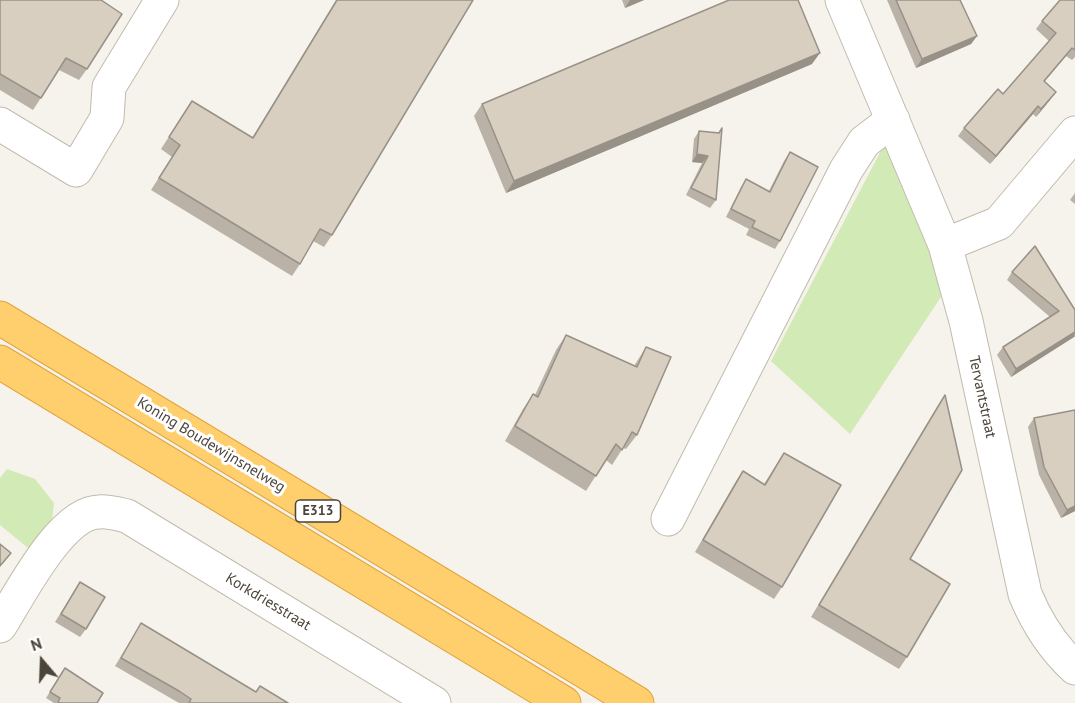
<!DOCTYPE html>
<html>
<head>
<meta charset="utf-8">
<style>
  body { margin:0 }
  #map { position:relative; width:1075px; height:703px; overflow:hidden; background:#f6f3ec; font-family:"PT Sans",sans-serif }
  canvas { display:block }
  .north { position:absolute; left:12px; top:631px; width:60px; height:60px; -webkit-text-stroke:4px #fff; paint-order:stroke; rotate:341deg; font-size:16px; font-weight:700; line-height:24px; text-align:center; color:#4b4439 }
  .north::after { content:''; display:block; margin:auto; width:21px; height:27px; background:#4b4439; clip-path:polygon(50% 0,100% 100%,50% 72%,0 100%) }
</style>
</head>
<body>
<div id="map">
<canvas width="1075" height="703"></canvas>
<div class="north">N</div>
</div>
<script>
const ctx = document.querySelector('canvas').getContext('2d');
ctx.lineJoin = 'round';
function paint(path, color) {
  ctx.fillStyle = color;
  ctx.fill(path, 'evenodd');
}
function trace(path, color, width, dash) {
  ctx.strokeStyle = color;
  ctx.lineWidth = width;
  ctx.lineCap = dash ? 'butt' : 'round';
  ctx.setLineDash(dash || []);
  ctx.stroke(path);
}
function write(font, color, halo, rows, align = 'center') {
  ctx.font = font + ' "PT Sans",sans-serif';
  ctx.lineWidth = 6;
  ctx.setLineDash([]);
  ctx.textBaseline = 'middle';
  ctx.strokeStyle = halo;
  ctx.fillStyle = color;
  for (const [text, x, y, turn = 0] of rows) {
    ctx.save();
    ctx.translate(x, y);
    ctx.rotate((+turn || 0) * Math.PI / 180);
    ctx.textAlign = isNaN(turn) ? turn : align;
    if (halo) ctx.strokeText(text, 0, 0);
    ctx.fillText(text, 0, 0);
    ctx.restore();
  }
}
paint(new Path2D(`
  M886 141 927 231 943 294 850 434 771 361Z
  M7 469 35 479 54 503 52 521 33 552 0 525V478Z`), '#d2eab5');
const minor = new Path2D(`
  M842 0 945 245 966 321 1025 594C1037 623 1052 647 1075 668
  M0 124 76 170 107 118 109 87 162 0
  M945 245 999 223 1075 133
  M668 519 846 170 864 142 893 120
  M0 626C19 596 61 512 99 512 108 511 118 514 127 516L434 703`);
const highway = new Path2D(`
  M0 318 637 703
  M0 362 564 703`);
trace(minor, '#c2bbae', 35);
trace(highway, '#e0a43c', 35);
trace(minor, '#fff', 33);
trace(highway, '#ffcf6e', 33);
paint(new Path2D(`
  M0 0 87 69 79 80 59 70 33 110 0 90Z
  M336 0H473L332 235 324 247 313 241 300 264 292 276 151 190 172 157 161 149 192 101 252 138Z
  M622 0H644L625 8Z
  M887 0H960L977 36 971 44 916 68Z
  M1075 0V57L1072 60 1066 56 1044 82 1050 100 1036 117 1033 114 990 164 958 136 964 128 1003 94 1049 41 1036 29 1042 21Z
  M812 64 506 193 474 116 482 104Z
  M722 128 716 200 710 208 686 195 702 163 692 162 694 139 699 131 718 133Z
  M790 152 780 241 775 249 746 235 749 229 726 217 741 187 746 179 769 191 784 161Z
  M1075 193V204L1070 200Z
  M1012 272 1075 310V337H1074L1011 377 997 355 1003 347 1050 317 1007 280Z
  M566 335 634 366 646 347 637 435 626 449 623 448 612 465 606 460 586 491 505 441 523 409 533 394 535 395 556 350Z
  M945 395 910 559 907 657 899 669 811 617 937 407Z
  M1075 410V511L1061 518 1039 475 1028 427 1034 418Z
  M784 453 782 587 774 599 695 552 735 483 743 471 764 484Z
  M80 582 86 629 80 637 55 622Z
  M141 623 256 692 288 703H179L115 666Z
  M61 674 97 703H54L46 698Z`), '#bab2a6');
paint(new Path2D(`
  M630 0H644L625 8Z
  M977 36 971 44 916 68 922 59Z
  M1072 48 1066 56 1038 89 1044 81Z
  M820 53 812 64 506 193 514 181Z
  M1056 92 1050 100 1036 117 1041 109Z
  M1038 106 1033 114 990 164 996 156Z
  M697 154 708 156 702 163 692 162Z
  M1075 332 1074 337 1011 377 1016 369Z
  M1075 506V511L1061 518 1067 510Z`), '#979187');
const building = new Path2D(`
  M0 0H101L122 14 87 69 66 58 41 98 0 74Z
  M337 0H473L332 235 320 229 300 264 159 178 180 145 169 137 192 101 253 138Z
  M729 0H798L820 53 514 181 482 104Z
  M896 0H960L977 36 922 59Z
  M1060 0H1075V50L1072 48 1044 81 1056 92 1041 109 1038 106 996 156 964 128 998 89 1003 94 1056 33 1042 21Z
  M722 128 716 200 691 188 708 156 697 154 699 131 719 133Z
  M790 152 818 167 780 241 752 227 755 221 731 209 746 179 770 192Z
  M1035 246 1075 310V332L1016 369 1003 347 1059 311 1012 272Z
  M566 335 637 367 646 347 671 357 637 435 632 432 622 450 616 444 596 476 515 426 533 394 538 397Z
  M945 395 962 470 910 559 950 584 907 657 819 605Z
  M1075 410V506L1067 510 1044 467 1034 418Z
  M784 453 841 485 782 587 703 540 743 471 765 485Z
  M0 544 11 553 0 566Z
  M80 582 105 597 86 629 61 614Z
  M141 623 256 692 260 686 288 703H189L191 699 179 691 121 658Z
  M65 668 103 693 97 703H60L58 702 60 698 50 692Z`);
paint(building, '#d8cfc1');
trace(building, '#979187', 1.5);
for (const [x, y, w] of [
  [318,511,45]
]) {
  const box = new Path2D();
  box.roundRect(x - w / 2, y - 11, w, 22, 4.5);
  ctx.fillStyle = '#fff';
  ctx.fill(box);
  trace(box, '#4b4439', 1.5);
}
write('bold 14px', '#4b4439', null, [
  ["E313",318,511]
]);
write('15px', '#4b4439', '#fff', [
  ["Tervantstraat",982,397,78],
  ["Koning Boudewijnsnelweg",211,445,31],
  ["Korkdriesstraat",268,602,31]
]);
</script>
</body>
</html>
